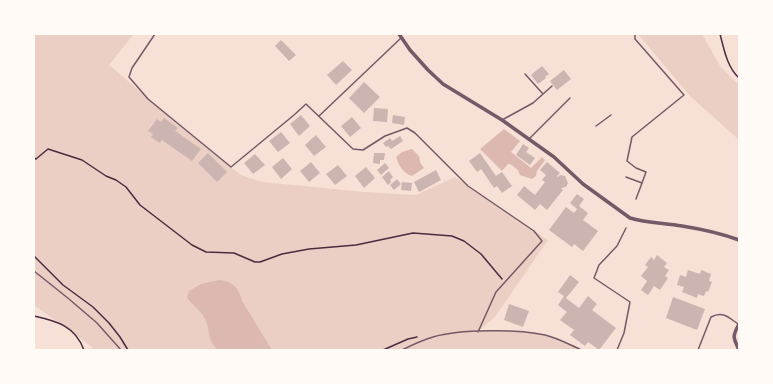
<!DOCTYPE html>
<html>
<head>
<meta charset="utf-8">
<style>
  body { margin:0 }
  #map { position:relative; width:773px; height:384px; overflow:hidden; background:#f7e1d7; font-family:"PT Sans Narrow",sans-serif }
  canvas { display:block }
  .frame { position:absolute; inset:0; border:35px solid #fffaf5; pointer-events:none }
</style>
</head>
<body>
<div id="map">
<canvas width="773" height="384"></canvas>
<div class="frame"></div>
</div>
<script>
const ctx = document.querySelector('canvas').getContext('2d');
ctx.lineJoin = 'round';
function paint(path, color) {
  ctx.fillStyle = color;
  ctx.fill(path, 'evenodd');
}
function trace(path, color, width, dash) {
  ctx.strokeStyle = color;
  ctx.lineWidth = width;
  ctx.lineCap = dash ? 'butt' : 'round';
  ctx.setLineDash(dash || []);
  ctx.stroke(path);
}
paint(new Path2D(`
  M34 34H134L109 65 221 160 241 175 262 182 365 192 416 195 455 177 548 240 495 317 479 331H516L551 336 582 350H93L92 347 34 305Z
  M638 34H702L720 66 739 85V140L690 96Z`), '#ebcfc5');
paint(new Path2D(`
  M504 129 520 141 511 152 531 168 542 157 545 160 537 171 536 176 532 179 520 175 518 170 510 164H508L502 171 480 149Z
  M412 149 419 156 420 162 424 168 412 176C403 173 399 166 396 157L402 152Z
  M219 280C233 281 239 288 242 301L272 350H218C206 339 211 331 205 319 202 311 192 306 187 297L189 291 201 284Z`), '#dcb8b0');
paint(new Path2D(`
  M281 40 296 55 289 61 275 46Z
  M343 61 352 70 336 85 327 75Z
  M542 66 549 74 545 77 546 78 538 84 531 75Z
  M564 70 571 79 557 90 550 81Z
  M364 82 380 97 364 113 349 98Z
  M374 108 388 109 387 122 373 121Z
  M301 115 310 126 299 136 290 124Z
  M393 115 405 117 404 125 392 123Z
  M352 117 361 128 350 137 341 126Z
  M164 118 178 128 175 131 201 149 192 161 162 140 160 143 151 137 153 134 148 131 157 119 161 122Z
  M281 132 290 143 278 152 269 141Z
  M316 135 326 147 314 156 305 145Z
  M400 136 403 141 391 149 388 146 386 147 383 143 390 138 392 141Z
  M523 144 529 148 526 152 535 158 530 165 516 155Z
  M208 153 227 172 217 182 198 163Z
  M374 153H385L384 160H380V164L373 163Z
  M480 153 496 176 502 172 512 186 502 193 497 186 494 188 481 169 477 172 469 161Z
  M255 154 265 165 253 174 244 163Z
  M283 158 292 169 281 179 272 167Z
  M311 162 320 173 309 182 300 171Z
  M547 162 560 173 557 176 558 177 560 175 565 176 568 183 566 187 561 188 563 190 547 210 540 204 535 210 517 195 524 186 535 195 545 182 542 180 546 175 540 170Z
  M385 163 389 168 381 175 377 170Z
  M338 165 347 176 335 185 326 174Z
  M366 167 375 178 364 188 355 176Z
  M436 170 441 180 419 192 414 182Z
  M389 171 393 177 390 180 391 182 388 185 382 177Z
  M397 179 401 184 394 190 390 185Z
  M402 182 412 183 411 191 401 190Z
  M577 194 584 199 579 206 588 213 583 220 598 231 583 251 574 244 572 247 549 230 566 207 574 213 577 209 570 203Z
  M657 255 667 263 664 267 669 270 665 276 668 278 660 290 654 286 648 295 641 290 647 281 641 276 648 267 645 265 651 257 654 260Z
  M688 270 700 274 701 270 711 274 709 281 712 282 708 292 706 291 704 296 698 294 697 298 682 292 684 287 677 285 680 275 686 277Z
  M570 275 579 282 566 298 579 308 588 296 597 304 592 310 616 328 599 350 588 342 585 346 570 335 574 330 560 320 567 312 558 305 564 296 558 292Z
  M673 297 705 309 697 330 666 318Z
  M509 304 529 311 523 327 504 320Z`), '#ccb4b1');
trace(new Path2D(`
  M720 34C724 49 727 67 739 78
  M34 158 36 159 48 149 82 160 106 176 116 180 126 187 140 205 192 245 206 252 234 253 255 262H260L282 254 309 249 356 245 413 233 452 236 464 241 481 254 502 279
  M34 256 63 285 93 307 109 323 120 337 128 350
  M34 316C57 321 75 326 84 350
  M383 350 408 339 417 337`), '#4a2c40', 1.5);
trace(new Path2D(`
  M155 34 132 68 129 77 148 99 231 167 294 115 306 104 353 149 363 150 385 136 407 128 415 133 468 186 534 231 542 241 496 292 478 332
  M635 34V39L684 95 632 137 627 161 636 168 646 172 642 183
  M525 74 543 94
  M319 116 401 38
  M502 120 533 103 552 86
  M596 126 611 115
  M530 138 570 98
  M626 177 642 183 636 199
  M34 271 69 299 97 323 121 350
  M402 350C412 345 422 340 433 337 459 329 519 329 545 335 558 338 570 345 582 350
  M617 350 624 333 630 302 594 278 599 265 617 246 626 228
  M698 350 711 317C723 311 728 317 738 324`), '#755966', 1.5);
trace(new Path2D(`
  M399 34 410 50 428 70 443 84 502 120 554 157 583 184 630 218C646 223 664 223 682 226 701 229 720 233 739 240
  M739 324C732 337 733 337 739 350`), '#755966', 3.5);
</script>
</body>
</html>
